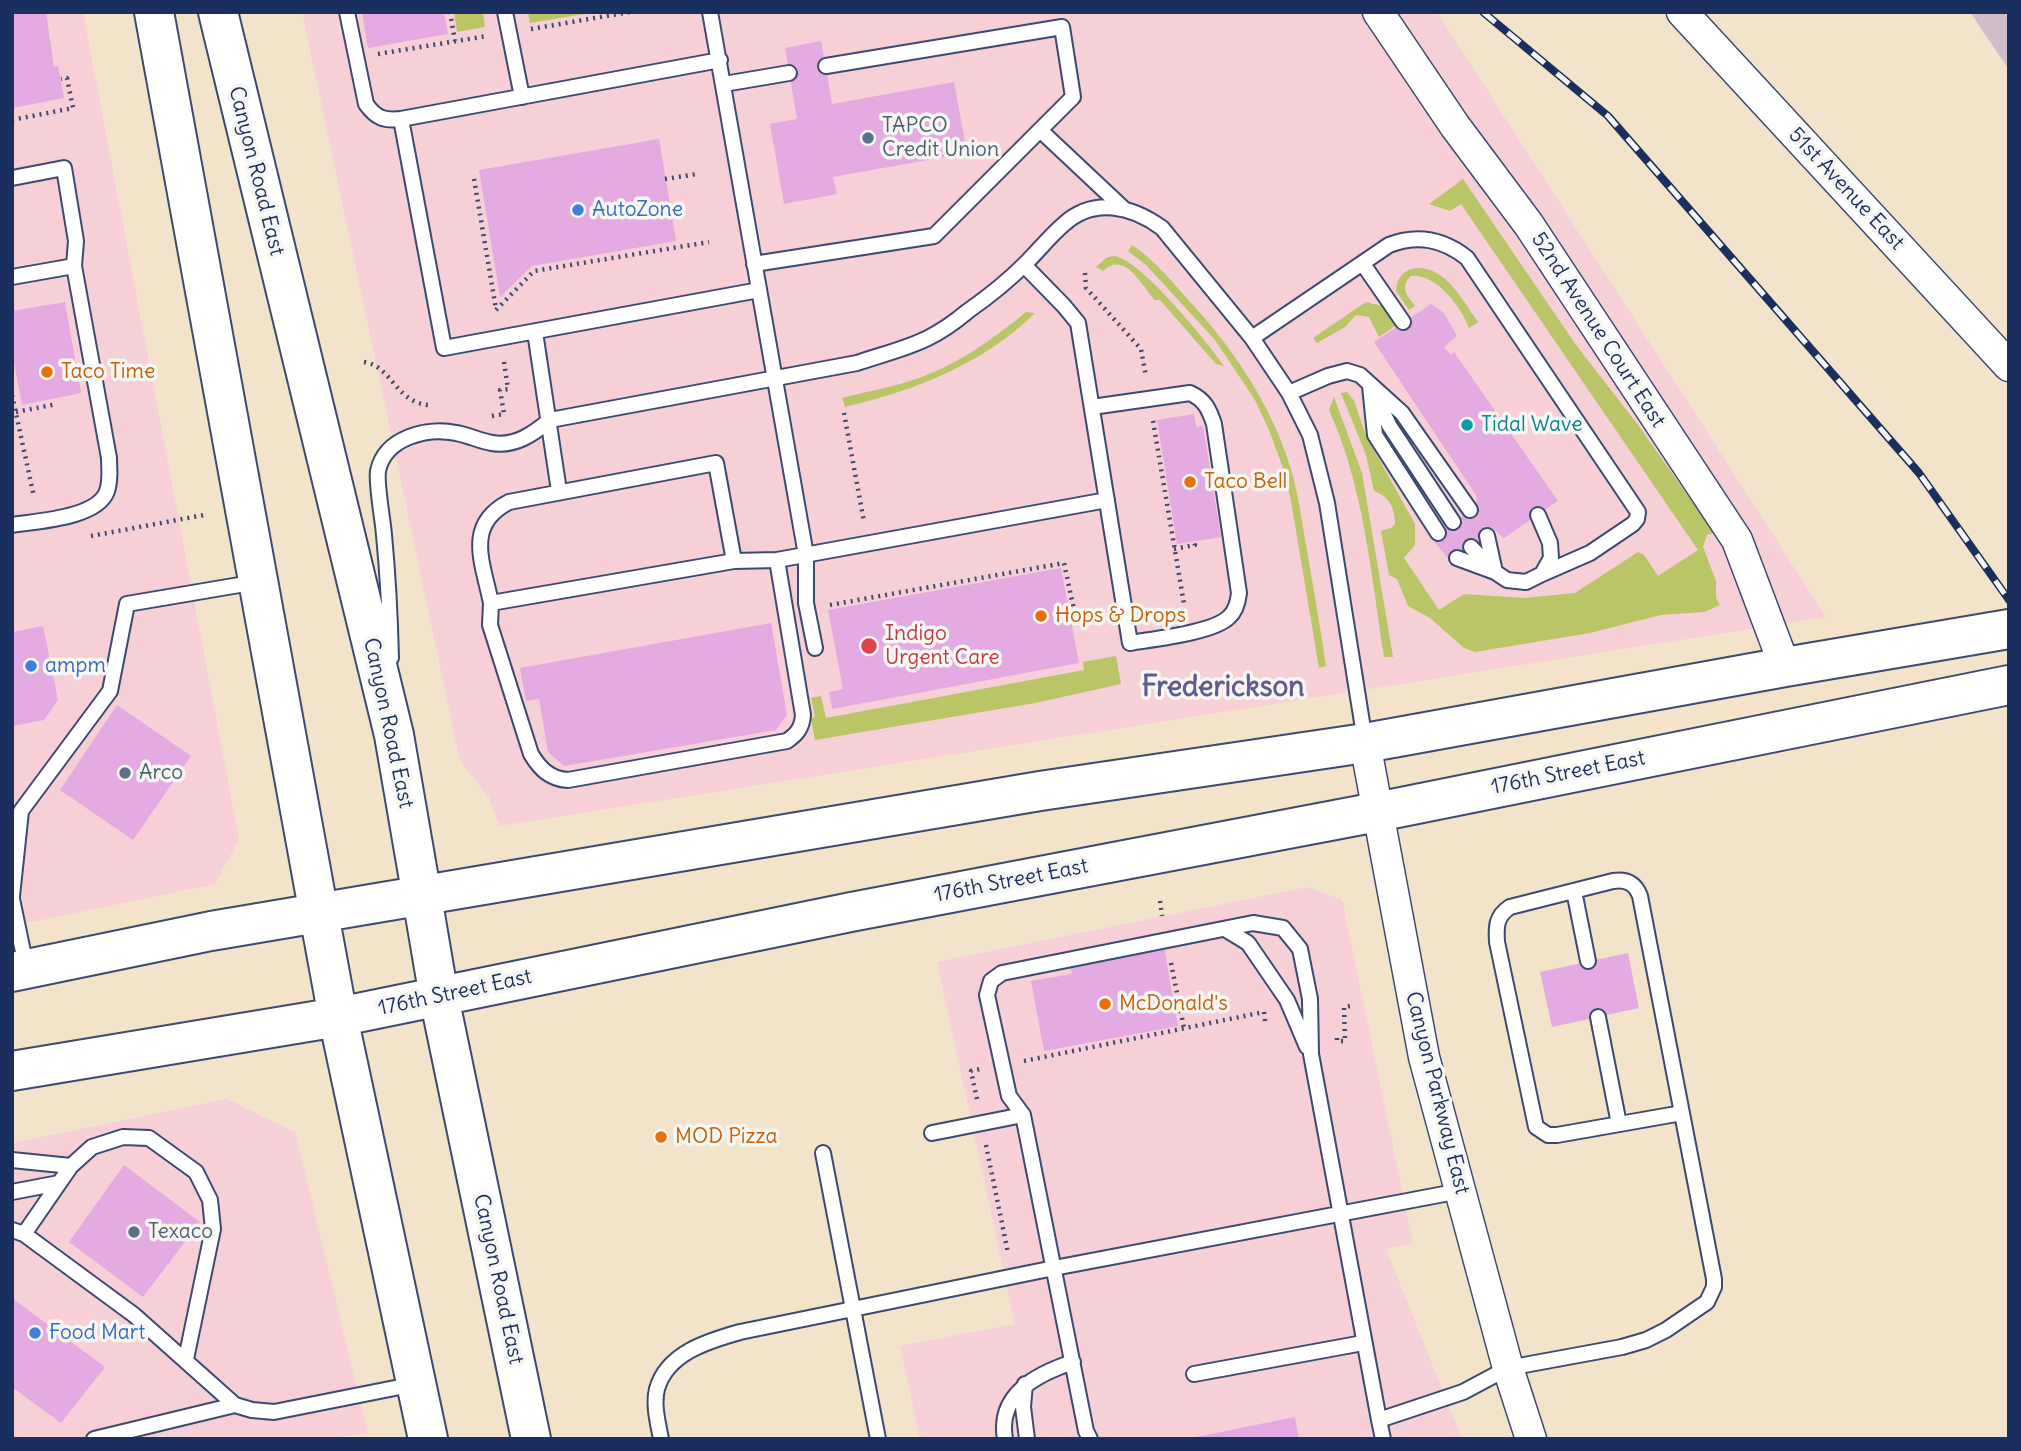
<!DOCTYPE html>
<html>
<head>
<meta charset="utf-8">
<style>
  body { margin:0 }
  #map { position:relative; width:2021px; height:1451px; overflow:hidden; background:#f3e3cb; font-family:Delius,sans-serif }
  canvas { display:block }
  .frame { position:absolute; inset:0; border:14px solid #1b2f5e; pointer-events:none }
</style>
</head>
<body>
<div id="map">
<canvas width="2021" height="1451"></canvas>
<div class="frame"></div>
</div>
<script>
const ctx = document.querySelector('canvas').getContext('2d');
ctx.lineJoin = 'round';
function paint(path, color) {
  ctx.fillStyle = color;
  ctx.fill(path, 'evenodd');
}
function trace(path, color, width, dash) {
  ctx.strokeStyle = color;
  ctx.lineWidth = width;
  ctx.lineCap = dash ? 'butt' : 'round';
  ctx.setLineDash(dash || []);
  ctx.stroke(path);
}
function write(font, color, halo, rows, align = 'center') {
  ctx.font = font + ' Delius,sans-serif';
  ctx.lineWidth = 7;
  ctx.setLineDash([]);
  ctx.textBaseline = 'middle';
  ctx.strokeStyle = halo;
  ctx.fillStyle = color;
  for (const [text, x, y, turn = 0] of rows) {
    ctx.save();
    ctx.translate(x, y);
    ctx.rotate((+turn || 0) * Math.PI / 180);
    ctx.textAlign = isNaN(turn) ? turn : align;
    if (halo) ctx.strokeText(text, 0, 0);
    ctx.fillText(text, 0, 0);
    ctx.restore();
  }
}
paint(new Path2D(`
  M12 12H83L239 839 215 884 12 926Z
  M302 12H1437L1826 617 499 826 489 797 460 761Z
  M1308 887 1342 900 1413 1243 1386 1249 1462 1439H920L900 1346 1015 1324 937 962Z
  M227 1099 295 1132 368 1433 327 1439H12V1143Z`), '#f6cfd7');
paint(new Path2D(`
  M1970 12H2009V70Z`), '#d1bdc9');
paint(new Path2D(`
  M454 12H483L485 27 457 32Z
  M528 12H596L530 23Z
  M1463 179 1576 345 1638 425 1714 533 1707 535 1703 547 1716 581V598L1720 605 1704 612 1661 615 1590 633 1475 652 1464 648 1430 618 1408 606 1397 579 1389 575 1381 531 1391 528 1395 524C1395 508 1389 496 1374 491L1366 455 1341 393 1347 392 1354 401 1366 436 1415 524V545L1404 558 1439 610 1464 594 1524 598 1575 593 1638 552 1644 555 1658 576 1698 550 1461 204 1450 211 1429 204Z
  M1132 245C1155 260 1174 284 1192 304 1233 349 1267 399 1287 457 1297 485 1301 516 1306 545 1313 585 1320 626 1326 666L1319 668 1292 507 1286 476 1269 430 1255 400 1215 340 1147 266 1128 251Z
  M1113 256C1138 256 1209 344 1224 366L1216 364 1160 300H1155C1141 285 1125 250 1103 271L1096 267 1106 258Z
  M1416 268C1447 267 1462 300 1478 322L1469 328C1461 307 1436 273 1411 276 1400 287 1406 294 1415 306L1409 310 1396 291C1397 278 1403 270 1416 268Z
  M1366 302 1382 306 1395 326 1379 337 1369 317 1356 315 1345 327 1317 343 1313 338Z
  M1026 312 1035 313C982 365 915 390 845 407L842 398C865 392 888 388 910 381 954 367 991 341 1026 312Z
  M1334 397 1362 473 1393 657H1384C1371 574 1364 487 1329 410Z
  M1116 656 1121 684 1035 703 815 740 811 719 815 716 811 698 821 696 826 718 1084 670 1083 662Z`), '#b9c566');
paint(new Path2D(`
  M12 12H46L54 67 58 66 64 98 12 108Z
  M362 12H444L448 34 368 48Z
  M821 41 832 104 954 82 967 153 833 177 837 194 784 204 770 124 797 119 785 48Z
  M659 139 676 241 532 266 500 297 479 170Z
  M65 302 81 393 22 405 12 351V311Z
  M1431 304 1444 313 1457 336 1444 347 1451 355 1454 352 1558 501 1504 538 1495 530 1451 562 1431 538 1477 506 1476 495 1374 342Z
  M1194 414 1196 427 1203 426 1221 537 1177 544 1157 420Z
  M1061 568 1079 663 832 709 829 692 843 689 828 610Z
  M771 623 787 715 776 730 564 766 548 752 539 699 526 701 520 668Z
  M43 626 58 700 44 720 12 726V632Z
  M117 705 191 756 133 840 60 790Z
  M1164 947 1178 1026 1044 1051 1031 981 1072 974 1070 964Z
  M1628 953 1639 1008 1552 1027 1540 972Z
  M124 1165 200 1222 143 1297 69 1242Z
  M12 1298 105 1367 61 1423 12 1387Z
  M1295 1417 1299 1439H1191V1438Z`), '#e3abe1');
const lane = new Path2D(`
  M347 12 366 104C376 118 384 121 401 119
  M505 12 522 97
  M710 12 806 555V603L815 648
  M720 60 401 119 444 348 759 290
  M724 84 789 73
  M1040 130 1123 208
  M12 178 64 168 76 241 74 266 109 458C109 468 111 480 107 491 98 518 37 521 12 525
  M754 264 934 236 1073 97 1062 27 826 66
  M1363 264 1403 322
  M1024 265 1064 306 1078 323 1130 643C1153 639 1213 633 1229 617 1236 611 1238 602 1239 593L1214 424C1209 409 1205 400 1190 393L1092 407
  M12 277 74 266
  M535 332 559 491
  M1252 338 1389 245C1418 234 1443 239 1467 258L1638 512 1637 519 1633 524 1590 553 1542 574
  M1370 386 1375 435 1438 533
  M1289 393 1328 376 1347 371 1360 375 1402 413 1470 510
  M1374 393 1389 425 1453 522
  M1487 536 1495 572
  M1471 547 1491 568
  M1457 558 1495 572 1507 580 1526 582 1542 574 1551 558 1550 543 1538 515
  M734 561 716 463 509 502C464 525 483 563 491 603L734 561 777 560 1107 500
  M491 603 490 625 531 754C540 769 550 779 568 780L787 741C797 734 802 728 803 715L777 560
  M391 658C390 617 388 576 384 535 383 520 376 485 378 471 385 437 428 427 456 433 468 435 480 441 492 443 515 447 533 434 550 420L857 363C880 355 906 349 928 338 942 331 956 321 968 311 988 297 1009 280 1026 263 1039 250 1050 236 1064 224 1094 197 1132 206 1162 228L1252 338 1289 393 1310 435 1327 503 1365 741
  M1574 891 1588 961
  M12 896 21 811 110 691 127 604 257 582
  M12 899 26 966
  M1225 929 1248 943 1287 1000 1307 1047
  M1598 1017 1619 1124
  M932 1133 1023 1115
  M823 1153 878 1439
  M12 1160 71 1166
  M12 1192 59 1183
  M12 1230 24 1234 134 1315 235 1405 252 1410 274 1412 415 1384
  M24 1234 71 1166 92 1147 123 1137 149 1138 196 1172 210 1200 213 1229 186 1359
  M1194 1374 1363 1343
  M1025 1384 1023 1407 1027 1439
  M94 1439 235 1405
  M661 1439C658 1423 653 1405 657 1389 667 1353 708 1341 740 1332L1054 1268 1460 1191
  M1005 1439C997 1394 1037 1374 1073 1362
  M1090 1439 1086 1431 1023 1115 1009 1096 987 995 991 981 1002 973 1253 923 1283 928 1300 949 1310 999 1311 1054 1379 1420
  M1383 1439 1379 1420 1463 1392 1508 1368 1622 1347 1646 1340 1666 1330 1707 1302 1714 1287V1279L1640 896C1635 883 1626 879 1613 881L1510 907C1496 916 1496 927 1497 942L1536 1127 1548 1135H1557L1682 1113`);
const street = new Path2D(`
  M1378 12 1455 126 1529 225 1737 540 1785 667
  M1682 12 2009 366
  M1365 743 1424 1057 1508 1368 1531 1439`);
const secondary = new Path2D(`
  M154 12 319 914
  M218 12 394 735 422 897`);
const primary = new Path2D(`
  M422 897 439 997 531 1439
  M319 914 338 1017 428 1439
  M12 972 211 931 1040 791 1365 743 1785 667 2009 629
  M12 1071 338 1017 851 912 1377 812 2009 685`);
trace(lane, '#3b4a6e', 18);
trace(street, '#3b4a6e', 33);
trace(secondary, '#3b4a6e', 42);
trace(primary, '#3b4a6e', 42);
trace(new Path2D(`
  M450 12 455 41
  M531 29 630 12
  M378 54 487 36
  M12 120 73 108 67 78 61 79
  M474 179 496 309
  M665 179 697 174
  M1085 273 1086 288 1141 349 1146 377
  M496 310 534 271 709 242
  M364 362C392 366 396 403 429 405
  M504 362 508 389
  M12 395 34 497
  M16 412 57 404
  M844 413 864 522
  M492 416 504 414 500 390 511 389
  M1153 421 1184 604
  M91 536 204 515
  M1174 549 1195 545 1194 541
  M830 605 1064 563 1074 610
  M1160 901 1162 916
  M1171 963 1184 1028
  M1337 1038V1041H1345L1344 1007 1350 1006
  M1024 1061 1264 1012 1265 1021 1269 1020
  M977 1099 971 1071 980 1069
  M986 1145 1008 1253`), '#3b4a6e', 4.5, [2, 5]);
trace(lane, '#fff', 14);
trace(street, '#fff', 30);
trace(secondary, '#fff', 38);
trace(primary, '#fff', 38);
const rail = new Path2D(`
  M1483 12 1608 116 1919 473 2009 600`);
trace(rail, '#1b2f5e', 8);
trace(rail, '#f6f6f2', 5, [16]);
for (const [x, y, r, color] of [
  [868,138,7,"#5c6f8a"],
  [578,210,7,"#3f7fe0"],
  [47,372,7,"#e8710a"],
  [1467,425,7,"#0f9aa8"],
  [1190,482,7,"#e8710a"],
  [1041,616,7,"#e8710a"],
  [869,646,9,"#e0444e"],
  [31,666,7,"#3f7fe0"],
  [125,773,7,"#5c6f8a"],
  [1105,1004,7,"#e8710a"],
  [661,1137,7,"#e8710a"],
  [134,1232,7,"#5c6f8a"],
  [35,1333,7,"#3f7fe0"]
]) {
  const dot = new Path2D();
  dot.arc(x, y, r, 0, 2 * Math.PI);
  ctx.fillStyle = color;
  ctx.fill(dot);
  trace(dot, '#f6f6f2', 2.5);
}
write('21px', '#4e5e75', '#f6f6f2', [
  ["TAPCO",882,126],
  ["Credit Union",882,150],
  ["Arco",139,773],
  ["Texaco",148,1232]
], 'left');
write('21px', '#1b2f5e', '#f6f6f2', [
  ["Canyon Road East",256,171,76],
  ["51st Avenue East",1846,189,47],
  ["52nd Avenue Court East",1598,330,57],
  ["Canyon Road East",388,723,78],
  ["176th Street East",1568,773,-11],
  ["176th Street East",1011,881,-11],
  ["176th Street East",455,993,-12],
  ["Canyon Parkway East",1437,1093,76],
  ["Canyon Road East",498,1279,78]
]);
write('21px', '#366cbe', '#f6f6f2', [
  ["AutoZone",592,210],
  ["ampm",45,666],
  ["Food Mart",49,1333]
], 'left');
write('21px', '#c56008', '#f6f6f2', [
  ["Taco Time",61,372],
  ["Taco Bell",1204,482],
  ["Hops & Drops",1055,616],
  ["McDonald's",1119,1004],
  ["MOD Pizza",675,1137]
], 'left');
write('21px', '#0d838f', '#f6f6f2', [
  ["Tidal Wave",1481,425]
], 'left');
write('21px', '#be3a42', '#f6f6f2', [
  ["Indigo",885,634],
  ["Urgent Care",885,658]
], 'left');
write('bold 28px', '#615a8c', '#f6f6f2', [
  ["Frederickson",1223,688]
]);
</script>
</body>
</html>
